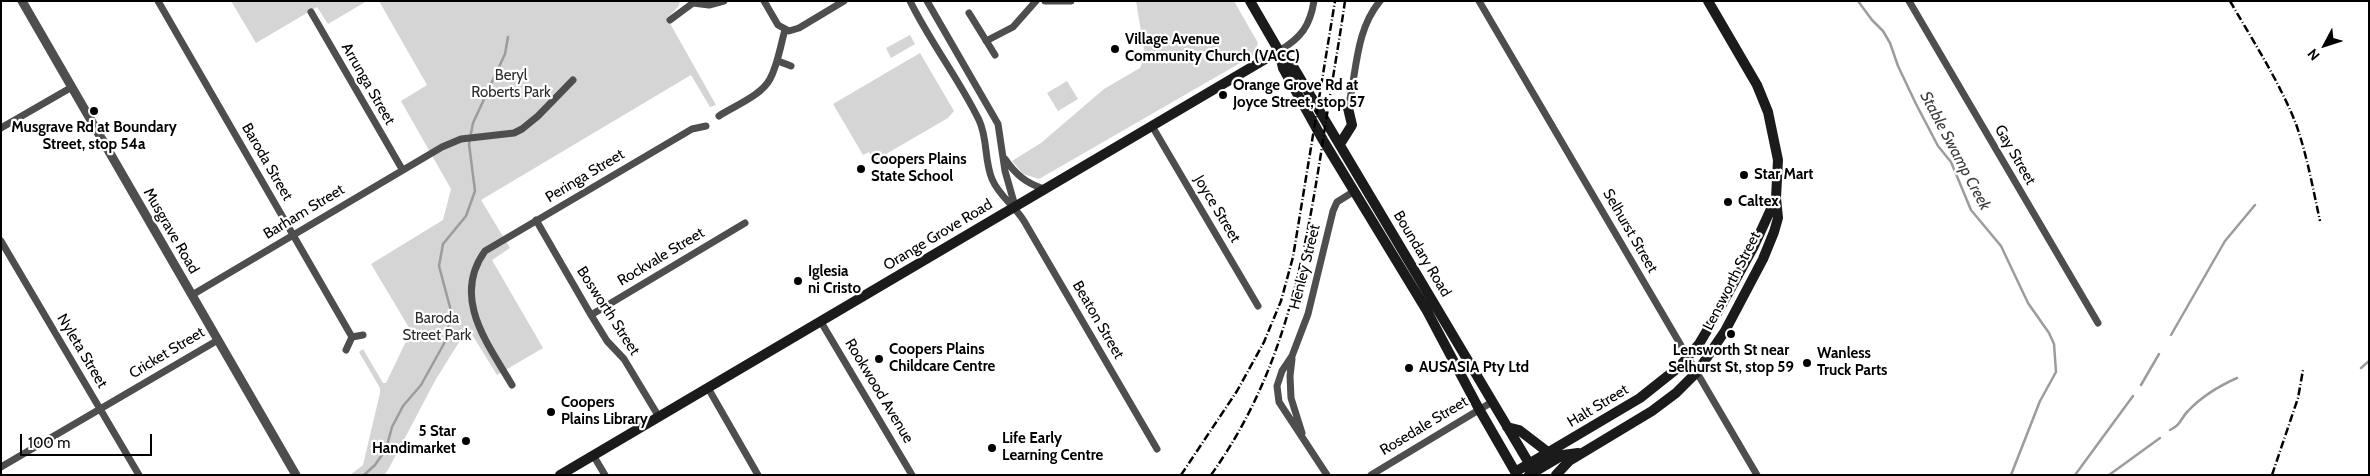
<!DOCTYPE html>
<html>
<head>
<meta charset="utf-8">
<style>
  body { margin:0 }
  #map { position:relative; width:2370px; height:476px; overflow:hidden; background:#fff; font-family:Cabin,sans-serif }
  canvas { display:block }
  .frame { position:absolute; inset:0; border:2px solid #000; pointer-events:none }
  .north { position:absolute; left:2300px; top:20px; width:50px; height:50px; -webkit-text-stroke:4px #fff; paint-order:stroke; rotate:230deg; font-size:14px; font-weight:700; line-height:20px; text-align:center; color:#000 }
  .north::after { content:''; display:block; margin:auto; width:18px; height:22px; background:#000; clip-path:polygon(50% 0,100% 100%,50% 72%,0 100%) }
  .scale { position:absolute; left:20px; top:434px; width:132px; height:22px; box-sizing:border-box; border:2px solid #000; border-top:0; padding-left:6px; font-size:15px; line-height:18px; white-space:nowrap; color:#000; -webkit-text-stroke:4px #fff; paint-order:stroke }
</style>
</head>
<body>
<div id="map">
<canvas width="2370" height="476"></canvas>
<div class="frame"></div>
<div class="north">N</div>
<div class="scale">100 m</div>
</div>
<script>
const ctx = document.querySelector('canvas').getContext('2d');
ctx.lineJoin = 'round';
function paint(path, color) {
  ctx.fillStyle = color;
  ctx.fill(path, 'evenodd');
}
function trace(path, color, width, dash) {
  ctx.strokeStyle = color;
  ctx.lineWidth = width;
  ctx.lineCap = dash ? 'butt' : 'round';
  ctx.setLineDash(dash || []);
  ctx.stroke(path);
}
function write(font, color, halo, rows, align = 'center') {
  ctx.font = font + ' Cabin,sans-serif';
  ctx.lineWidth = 4.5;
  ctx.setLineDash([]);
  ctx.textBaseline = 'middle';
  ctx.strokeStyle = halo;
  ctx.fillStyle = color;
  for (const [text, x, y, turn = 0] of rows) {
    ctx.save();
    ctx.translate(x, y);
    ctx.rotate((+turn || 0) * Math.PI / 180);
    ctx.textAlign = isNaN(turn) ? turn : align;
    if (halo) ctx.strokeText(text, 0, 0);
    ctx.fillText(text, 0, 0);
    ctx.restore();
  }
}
paint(new Path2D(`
  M231 1H367L328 24 317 7 256 43Z
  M379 1H680L679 6 667 18 716 105 710 107 691 75 481 200 510 248 492 260 543 348 497 375 468 328 436 379 388 470 384 475H350L363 465 380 393V388L359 352 363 349 383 383H386L411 331 371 264 443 220 451 189 401 101 427 85Z
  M1136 1H1234L1258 43 1254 55 1039 179 1023 174 1012 161 1041 143 1104 89 1140 68 1145 55Z
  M910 35 915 44 891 58 886 48Z
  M920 53 954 111 948 118 874 161 869 152 863 155 833 104Z
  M1067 81 1078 99 1058 111 1047 93Z`), '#d5d5d5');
trace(new Path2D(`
  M1858 1 1872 20 1883 31 1890 43 1898 66 1916 104 1938 146 1951 162 1971 210 2001 246 2028 303 2049 333 2054 344 2056 372 2040 401 2011 475
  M2171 335 2225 241 2255 205
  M2361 368 2369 361
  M2141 385 2159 354
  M2170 430C2182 424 2180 419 2188 411 2202 396 2219 386 2237 378
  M364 475 375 465 386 449 392 427 403 406 421 385 446 340 451 311 439 266 443 244 466 216 475 191 469 144 473 123 505 54 508 37
  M2075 475 2133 396
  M2109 475 2160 438`), '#9c9c9c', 2.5);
trace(new Path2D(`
  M158 1 352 337
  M764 1 778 25 789 31 799 28 844 1
  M910 1C930 42 959 79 979 120 988 139 984 160 992 179 999 196 1014 205 1024 221L1157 449
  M927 1 998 124 1005 171 1015 206
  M1045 1H1071
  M1479 1 1757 475
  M1909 1 2098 323
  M311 12 402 169
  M969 13 995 55
  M670 20 693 3 709 5 724 1
  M986 41 1013 27 1036 1
  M1279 51C1301 38 1310 26 1314 1
  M778 61 791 66
  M1348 108C1357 72 1355 31 1380 1
  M719 116C734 106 761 96 770 79 778 64 780 47 785 30
  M1152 126 1258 306
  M1 128 72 87
  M1005 159C1016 175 1026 183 1044 189
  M536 220 591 315 607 341 624 359 659 417
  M1 241 139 475
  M192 295 442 147 461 139 514 133 522 129 538 116 573 80
  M591 315 745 223
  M821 322 912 475
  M346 350 352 337 363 335
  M1292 359 1290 376 1291 398 1302 433
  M512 385C488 344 451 298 485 251L692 129 706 126
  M708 388 758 475
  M593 455 605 475
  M1 467 218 340
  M1327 475 1279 402 1277 386 1282 371 1292 356 1308 314 1333 211 1337 202 1353 192
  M1371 475 1492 402`), '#4e4e4e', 7);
trace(new Path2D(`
  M22 1 296 475`), '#4e4e4e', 9);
trace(new Path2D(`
  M1250 1 1279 51 1283 68 1323 140 1427 311 1479 409 1517 475
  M1280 52 1291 63 1536 475
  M1340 144 1352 125 1348 108
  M1507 427 1519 430 1549 453
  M1515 472 1640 398 1679 367 1699 344 1715 317 1754 246 1776 198
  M560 475 1279 51
  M1529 475 1563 455 1578 453
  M1556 475 1569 461 1652 411 1676 393 1697 372 1725 331 1763 259 1774 232 1778 218 1776 198 1778 160 1768 112 1757 85 1708 1`), '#1b1b1b', 10);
trace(new Path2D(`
  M2230 1C2253 41 2279 81 2296 124 2307 155 2313 189 2320 221
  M1181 475 1237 391 1264 342 1281 301 1293 257 1335 1
  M1211 475C1283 374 1303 267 1322 147 1329 99 1338 50 1345 1
  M2272 475 2298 398 2303 370`), '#000', 2.5, [8, 2.5, 1, 2.5]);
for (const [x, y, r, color] of [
  [1115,49,5,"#000"],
  [1223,95,5,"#000"],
  [94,111,5,"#000"],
  [861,169,5,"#000"],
  [1744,175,5,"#000"],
  [1728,202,5,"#000"],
  [798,281,5,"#000"],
  [1731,334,5,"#000"],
  [879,359,5,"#000"],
  [1807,363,5,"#000"],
  [1409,368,5,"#000"],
  [551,412,5,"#000"],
  [466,441,5,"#000"],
  [992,448,5,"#000"]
]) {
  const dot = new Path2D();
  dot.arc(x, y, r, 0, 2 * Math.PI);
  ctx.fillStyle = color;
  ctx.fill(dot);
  trace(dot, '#fff', 2);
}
write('bold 15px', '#000', '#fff', [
  ["Village Avenue",1125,40],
  ["Community Church (VACC)",1125,57],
  ["Orange Grove Rd at",1233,86],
  ["Joyce Street, stop 57",1233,103],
  ["Musgrave Rd at Boundary",94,128,"center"],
  ["Street, stop 54a",94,145,"center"],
  ["Coopers Plains",871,160],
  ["State School",871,177],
  ["Star Mart",1754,175],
  ["Caltex",1738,202],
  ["Iglesia",808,272],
  ["ni Cristo",808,289],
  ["Coopers Plains",889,350],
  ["Childcare Centre",889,367],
  ["Lensworth St near",1731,351,"center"],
  ["Selhurst St, stop 59",1731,368,"center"],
  ["Wanless",1817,354],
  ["Truck Parts",1817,371],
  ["AUSASIA Pty Ltd",1419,368],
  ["Coopers",561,403],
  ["Plains Library",561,420],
  ["5 Star",456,432,"right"],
  ["Handimarket",456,449,"right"],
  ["Life Early",1002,439],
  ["Learning Centre",1002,456]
], 'left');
write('15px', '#2c2c2c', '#fff', [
  ["Beryl",511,76],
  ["Roberts Park",511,93],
  ["Baroda",437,319],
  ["Street Park",437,336]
]);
write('15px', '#000', '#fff', [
  ["Arrunga Street",368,84,60],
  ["Gay Street",2015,155,60],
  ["Baroda Street",267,162,60],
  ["Peringa Street",585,176,-31],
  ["Joyce Street",1217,209,59],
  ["Barham Street",304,212,-31],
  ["Musgrave Road",171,231,60],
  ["Selhurst Street",1630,231,60],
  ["Orange Grove Road",938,235,-31],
  ["Boundary Road",1422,254,59],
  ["Rockvale Street",661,257,-31],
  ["Henley Street",1305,267,-76],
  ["Lensworth Street",1732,281,-63],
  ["Bosworth Street",608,311,57],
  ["Beaton Street",1098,320,60],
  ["Nyleta Street",82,351,59],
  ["Cricket Street",167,353,-31],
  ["Rookwood Avenue",879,391,59],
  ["Halt Street",1598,406,-31],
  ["Rosedale Street",1424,426,-31]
]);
write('italic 16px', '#3d3d3d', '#fff', [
  ["Stable Swamp Creek",1955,151,62]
]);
</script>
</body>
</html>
